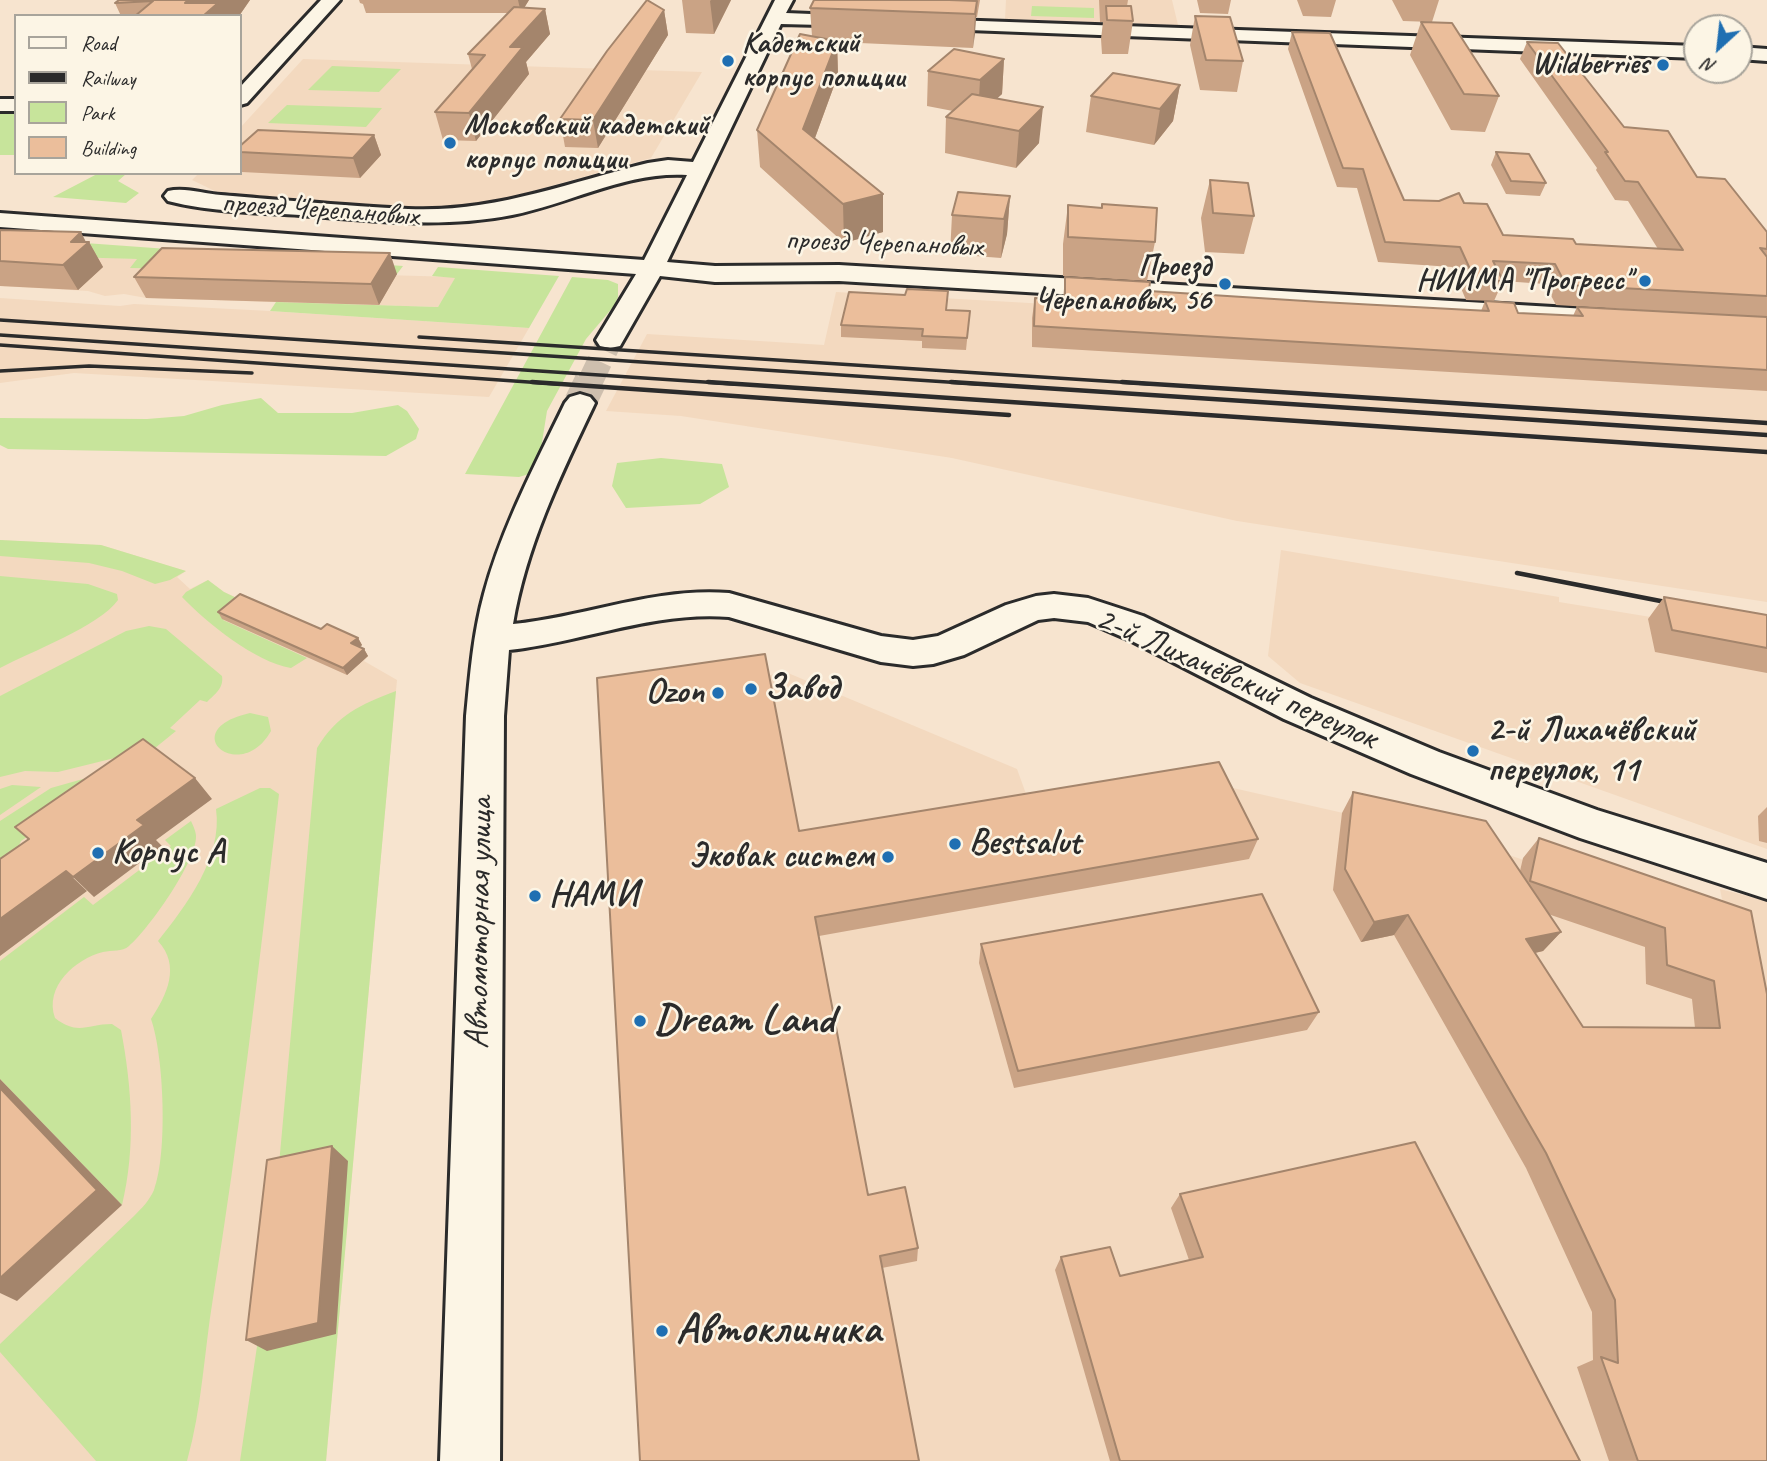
<!DOCTYPE html>
<html>
<head>
<meta charset="utf-8">
<style>
  body { margin:0 }
  #map { position:relative; width:1767px; height:1461px; overflow:hidden; background:#f7e4cf; font-family:Caveat,sans-serif }
  canvas { display:block }
  .legend { position:absolute; left:14px; top:14px; width:228px; height:161px; box-sizing:border-box; background:#fcf5e5; border:2px solid #a8a49b; margin:0; padding:9px 12px; list-style:none; font-size:21px; color:#2b2b2b }
  .legend li { display:flex; align-items:center; gap:14px; height:35px }
  .legend b { width:35px; border:2px solid #a8a49b }
  .north { position:absolute; left:1683px; top:14px; width:70px; height:70px; box-sizing:border-box; background:#fcf5e5; border:2px solid #a8a49b; border-radius:50%; rotate:207deg; font-size:19px; font-weight:700; line-height:28px; text-align:center; color:#2b2b2b }
  .north::after { content:''; display:block; margin:auto; width:24px; height:32px; background:#1f6fb2; clip-path:polygon(50% 0,100% 100%,50% 72%,0 100%) }
</style>
</head>
<body>
<div id="map">
<canvas width="1767" height="1461"></canvas>
<ul class="legend">
<li><b style="height:9px;background:#fcf5e5"></b>Road</li>
<li><b style="height:9px;background:#2b2b2b"></b>Railway</li>
<li><b style="height:19px;background:#c7e49b"></b>Park</li>
<li><b style="height:19px;background:#ebbe9b"></b>Building</li>
</ul>
<div class="north">N</div>
</div>
<script>
const ctx = document.querySelector('canvas').getContext('2d');
ctx.lineJoin = 'round';
function paint(path, color) {
  ctx.fillStyle = color;
  ctx.fill(path, 'evenodd');
}
function trace(path, color, width, dash) {
  ctx.strokeStyle = color;
  ctx.lineWidth = width;
  ctx.lineCap = dash ? 'butt' : 'round';
  ctx.setLineDash(dash || []);
  ctx.stroke(path);
}
function write(font, color, halo, rows, align = 'center') {
  ctx.font = font + ' Caveat,sans-serif';
  ctx.lineWidth = 5;
  ctx.setLineDash([]);
  ctx.textBaseline = 'middle';
  ctx.strokeStyle = halo;
  ctx.fillStyle = color;
  for (const [text, x, y, turn = 0] of rows) {
    ctx.save();
    ctx.translate(x, y);
    ctx.rotate((+turn || 0) * Math.PI / 180);
    ctx.textAlign = isNaN(turn) ? turn : align;
    if (halo) ctx.strokeText(text, 0, 0);
    ctx.fillText(text, 0, 0);
    ctx.restore();
  }
}
paint(new Path2D(`
  M1006 0H1172L1178 25 1005 19Z
  M303 59 702 72 651 158 486 204 440 210 219 193 192 180 199 173H240V128Z
  M0 253 138 259 132 268 456 277 438 307 146 298 124 294 105 296 88 291 0 286Z
  M836 292 1767 345V602L1237 521 952 458 681 416 606 411 647 334 824 345Z
  M0 298 120 306 134 304 270 311 529 328 489 397 74 373 0 383Z
  M0 540 101 545 186 571 177 577 190 589 208 580 224 592 325 637 331 631 362 645 356 650 368 656 364 661 397 680 326 1461H0Z
  M1281 550 1559 597V602L1767 636V849L1300 683 1268 656Z
  M788 673 1017 769 1033 813 1211 783 1471 842 1728 930 1720 889 1767 901V1461H648L768 675Z`), '#f3d9bf');
paint(new Path2D(`
  M1032 6 1094 8V18L1031 16Z
  M332 66 401 69 379 92 308 90Z
  M287 105 382 108 366 127 268 123Z
  M0 113H16V155H0Z
  M99 173 126 174 118 181 139 193 126 203 53 197Z
  M2 237 403 266 397 274 130 268 137 259 35 256Z
  M438 267 559 276 529 328 270 311 276 302 438 307 455 278 432 276Z
  M572 277 608 280 618 284V297L614 306 586 339 547 411 539 461 529 474 519 477 465 474Z
  M261 398 278 413H352L398 405 407 411 419 429 416 439 386 456 8 449 0 445V418L147 419 184 416 222 405Z
  M661 458 722 464 729 487 700 504 626 508 612 486 617 463Z
  M0 540 101 545 186 571 170 580 155 584 122 571 89 563 0 556Z
  M0 576 88 584 117 594 118 600C100 626 30 652 0 668Z
  M208 580 224 592 245 602 223 620 307 658 291 668C255 662 207 623 182 597L186 592Z
  M149 626 166 629 222 676C224 688 215 694 207 702L200 700 170 728 176 731 155 748 58 772 25 771 0 777V696L126 631Z
  M396 691 326 1461H240L271 1252 317 748C338 714 360 705 396 691Z
  M250 713 268 717 271 731C240 786 174 730 250 713Z
  M129 766 21 841 0 885V821L51 788Z
  M12 785 41 787 0 815V789Z
  M260 788H270L279 794 277 812C258 974 239 1137 213 1298 204 1353 202 1408 187 1461H96L0 1352V1344L134 1216C142 1208 149 1201 154 1190 168 1153 164 1056 151 1019 167 995 181 966 158 941 186 906 223 857 216 809Z
  M191 821C193 825 196 832 196 836 197 861 148 930 129 946 122 952 112 950 103 952 75 959 44 987 55 1018 78 1036 87 1024 112 1024L121 1030C132 1087 136 1148 122 1205L0 1079V961L84 897 93 905 171 846 165 840Z`), '#c7e49b');
trace(new Path2D(`
  M589 384 610 340`), '#cebfae', 25, [25, 12]);
trace(new Path2D(`
  M580 403 590 382`), '#cebfae', 32, [32, 16]);
const minor = new Path2D(`
  M321 0H340L247 103 240 105V87Z
  M775 0H793L786 13 862 16 871 21 862 26 781 24 667 262 715 266 839 265 1604 310 1613 312 1617 318 1613 324 1604 326 839 281 715 282 660 276 620 346 610 348 600 346 596 340 636 274 0 227V213L644 260 687 175C627 171 569 204 512 215 441 229 371 220 300 215 256 212 211 212 168 201L164 196 168 191C185 187 204 194 221 195 283 200 345 206 408 209 492 213 567 183 648 163L668 160 693 162Z
  M923 19 1697 46V58L917 28 914 24Z
  M1739 47 1767 49V61L1739 59Z
  M0 99H16V111H0Z
  M580 394 590 397 595 403C561 474 526 546 513 624 585 617 655 587 729 593L881 636 913 640 938 636 1006 605 1036 596 1054 594 1088 598 1143 616 1311 698 1439 752 1597 810 1767 863V899L1580 838 1411 774 1284 719 1132 641 1088 622 1054 618 1038 620 964 655 933 664 913 666 881 662 729 617C654 611 583 642 509 650L504 716 500 1461H440L466 716C470 675 473 634 484 594 502 527 535 465 565 403L570 397Z`);
trace(minor, '#2b2b2b', 6);
paint(minor, '#fcf5e5');
trace(new Path2D(`
  M0 320 978 384
  M0 335 734 384
  M419 337 1150 384
  M0 345 557 384
  M0 371 89 366 252 373`), '#2b2b2b', 3.5);
trace(new Path2D(`
  M532 382 1009 415
  M708 382 1767 452
  M951 382 1767 435
  M1122 382 1767 423
  M1517 573 1681 605`), '#2b2b2b', 4.5);
paint(new Path2D(`
  M119 0H250L239 16H121L115 3Z
  M359 0H529L524 8 545 9 550 34 526 62 529 74 476 141 443 140 435 112 472 69 468 54 508 13H366L363 4 360 3Z
  M682 0H731L714 34 686 33Z
  M814 0H980L977 17H976L973 48 837 42 838 75 815 138 883 194V232L844 243 760 167 757 130 812 36 810 8Z
  M1099 0H1128L1127 6 1133 21 1128 54H1102L1101 39 1103 22H1100Z
  M1197 0H1231L1228 14 1200 13Z
  M1297 0H1336L1331 17 1303 16Z
  M1392 0H1439L1432 22 1403 21Z
  M664 10 668 35 598 148 565 147 560 119Z
  M1195 16 1243 61 1237 92 1200 90 1190 45Z
  M1421 22 1499 96 1485 132 1451 130 1410 55Z
  M1292 32 1404 200 1464 203 1503 235 1576 244 1658 249 1628 201 1615 200 1596 170 1597 168 1520 59 1527 42 1624 127 1697 177 1767 232V391L1032 347V318L1035 298 1063 300 1065 277 1149 291 1321 302 1481 311 1485 301 1518 313 1573 316 1577 307 1658 311 1556 305 1545 284 1503 281 1494 301 1466 300 1452 267 1378 262 1357 188 1337 187 1288 49Z
  M1004 59 1002 94 997 98 1039 143 1016 168 945 153 946 117 953 111 927 106 928 71Z
  M1180 85 1173 121 1154 145 1086 132 1091 96Z
  M374 135 381 155 360 178 242 172 240 167V146Z
  M1496 152 1546 183 1540 196 1506 194 1491 165Z
  M1210 180 1254 216 1244 254 1205 252 1201 218Z
  M1010 196 1007 234 1001 258 950 254 952 215Z
  M1068 205 1102 208 1155 242 1147 281 1063 276V244Z
  M0 230 89 242 103 267 78 290 0 286Z
  M397 274 379 305 146 298 134 277Z
  M947 310 970 311 966 350 922 348V341L841 337V325Z
  M1664 597 1767 615V673L1655 652 1648 619Z
  M218 612 321 629 358 638 362 645 360 647 364 649 368 656 347 675 222 619Z
  M765 654 799 831 1219 762 1258 839 1249 859 819 936 868 1195 905 1187 918 1248 917 1261 882 1268 919 1461H640L597 678Z
  M1353 792 1520 871 1523 858 1539 838 1767 994V1461H1609L1577 1367 1593 1360 1592 1312 1526 1168 1394 935 1361 942 1333 890 1342 813ZM1548 914 1645 947 1646 984 1692 999 1695 1028 1583 1027 1535 953 1543 951 1561 932Z
  M1767 807V843L1759 841 1758 816Z
  M981 944 1319 1012 1307 1030 1014 1088 979 963Z
  M1180 1194 1580 1461H1110L1055 1270 1061 1257 1120 1276 1189 1260 1171 1208Z`), '#caa385');
paint(new Path2D(`
  M188 0H250L239 16H191L185 3Z
  M518 0H529L521 13Z
  M711 0H731L714 34 710 1Z
  M977 1 975 34 973 48 975 14Z
  M545 9 550 34 526 62 529 74 476 141 469 113 510 47Z
  M664 10 668 35 598 148 593 120Z
  M837 41 838 75 805 165 803 129Z
  M1004 59 1002 94 978 116 980 80Z
  M1180 85 1173 121 1154 145 1160 109Z
  M1043 107 1039 143 1016 168 1019 131Z
  M374 135 381 155 360 178 353 158Z
  M883 194V232L844 243 843 204Z
  M1010 196 1007 234 1001 258 1004 219Z
  M81 232 87 244 89 242 103 267 78 290 63 265 71 242Z
  M390 253 397 274 379 305 371 284Z
  M358 638 362 645 355 651 351 643Z
  M364 649 368 656 347 675 343 668Z
  M195 778 212 799 156 840 162 846 94 897 73 877 137 820Z
  M66 871 87 891 0 956V919Z
  M1408 915 1394 935 1361 942 1374 922Z
  M1561 932 1543 951 1509 959 1526 939Z
  M0 1079 122 1205 17 1301 0 1293Z
  M332 1146 348 1161 336 1334 267 1351 246 1340Z`), '#a4856c');
const building = new Path2D(`
  M119 0H188L185 3H218L203 16H135L153 1 115 3Z
  M647 0 664 10 593 120 560 119 607 51Z
  M814 0H949L977 1 975 14 810 8Z
  M1106 6H1131L1133 21 1107 20Z
  M514 7 545 9 510 47H523L469 113 435 112 485 55 468 54Z
  M1195 16 1230 17 1243 61 1206 60Z
  M1421 22 1452 23 1499 96 1464 94Z
  M1292 32 1330 33 1404 200 1439 201 1459 193 1464 203 1487 204 1503 235 1573 239 1576 244 1683 250 1638 182 1625 181 1605 152H1608L1527 42 1558 43 1624 127 1668 131 1697 177 1725 179 1767 232V249L1760 248 1767 257V296L1566 285 1555 264 1493 261 1503 281 1475 280 1460 247 1385 242 1363 169 1343 168Z
  M800 34 837 41 803 129 883 194 843 204 757 130Z
  M954 49 1004 59 980 80 928 71Z
  M1113 73 1180 85 1160 109 1091 96Z
  M972 94 1043 107 1019 131 946 117Z
  M258 130 374 135 353 158 240 152V146Z
  M1496 152 1529 154 1546 183 1511 181Z
  M1210 180 1248 183 1254 216 1213 213Z
  M958 192 1010 196 1004 219 952 215Z
  M1102 204 1157 208 1155 242 1068 237V205L1102 208Z
  M0 230 81 232 71 242H89L63 265 0 261Z
  M162 248 390 253 371 284 134 277Z
  M1065 277 1150 282 1149 291 1321 302 1489 311 1485 301 1514 303 1518 313 1583 316 1577 307 1767 317V370L1034 326 1035 298 1065 300Z
  M907 289 948 291 946 310 970 311 967 338 922 336 923 329 841 325 849 292 905 295Z
  M240 594 321 629 327 624 358 638 351 643 364 649 343 668 218 612Z
  M1664 597 1767 615V648L1672 630Z
  M765 654 799 831 1219 762 1258 839 815 917 868 1195 905 1187 918 1248 880 1256 919 1461H640L597 678Z
  M143 739 195 778 137 820 144 825 73 877 66 871 0 919V859L29 839 15 827Z
  M1353 792 1486 821 1561 932 1526 939 1583 1027 1720 1028 1714 981 1667 965 1665 928 1530 881 1539 838 1751 911 1767 994V1461H1638L1601 1357 1618 1363 1615 1300 1546 1153 1408 915 1374 922 1345 869Z
  M1262 894 1319 1012 1018 1071 981 944Z
  M0 1088 97 1190 0 1278Z
  M1415 1142 1580 1461H1120L1061 1257 1110 1247 1120 1276 1203 1257 1180 1194Z
  M332 1146 318 1323 246 1340 267 1160Z`);
paint(building, '#ebbe9b');
trace(building, '#a4856c', 2);
for (const [x, y, r, color] of [
  [728,61,7,"#1f6fb2"],
  [1663,65,7,"#1f6fb2"],
  [450,143,7,"#1f6fb2"],
  [1645,281,7,"#1f6fb2"],
  [1225,284,7,"#1f6fb2"],
  [751,689,7,"#1f6fb2"],
  [718,693,7,"#1f6fb2"],
  [1473,751,7,"#1f6fb2"],
  [955,844,7,"#1f6fb2"],
  [98,853,7,"#1f6fb2"],
  [888,857,7,"#1f6fb2"],
  [535,896,7,"#1f6fb2"],
  [640,1021,7,"#1f6fb2"],
  [662,1331,7,"#1f6fb2"]
]) {
  const dot = new Path2D();
  dot.arc(x, y, r, 0, 2 * Math.PI);
  ctx.fillStyle = color;
  ctx.fill(dot);
  trace(dot, '#fcf5e5', 2.5);
}
write('bold 30px', '#2b2b2b', '#fcf5e5', [
  ["Кадетский",742,44,"left"],
  ["корпус полиции",742,78,"left"],
  ["Wildberries",1649,65],
  ["Московский кадетский",464,126,"left"],
  ["корпус полиции",464,160,"left"],
  ["Проезд",1211,267],
  ["Черепановых, 56",1211,301],
  ["НИИМА \"Прогресс\"",1631,281]
], 'right');
write('30px', '#2b2b2b', '#fcf5e5', [
  ["проезд Черепановых",320,210,4],
  ["проезд Черепановых",884,244,2]
]);
write('35px', '#2b2b2b', '#fcf5e5', [
  ["2-й Лихачёвский переулок",1236,679,24],
  ["Автомоторная улица",480,923,-89]
]);
write('bold 35px', '#2b2b2b', '#fcf5e5', [
  ["Завод",765,689],
  ["Ozon",704,693,"right"],
  ["2-й Лихачёвский",1487,731],
  ["переулок, 11",1487,771],
  ["Bestsalut",969,844],
  ["Корпус А",112,853],
  ["Эковак систем",874,857,"right"],
  ["НАМИ",549,896]
], 'left');
write('bold 42px', '#2b2b2b', '#fcf5e5', [
  ["Dream Land",654,1021],
  ["Автоклиника",676,1331]
], 'left');
</script>
</body>
</html>
